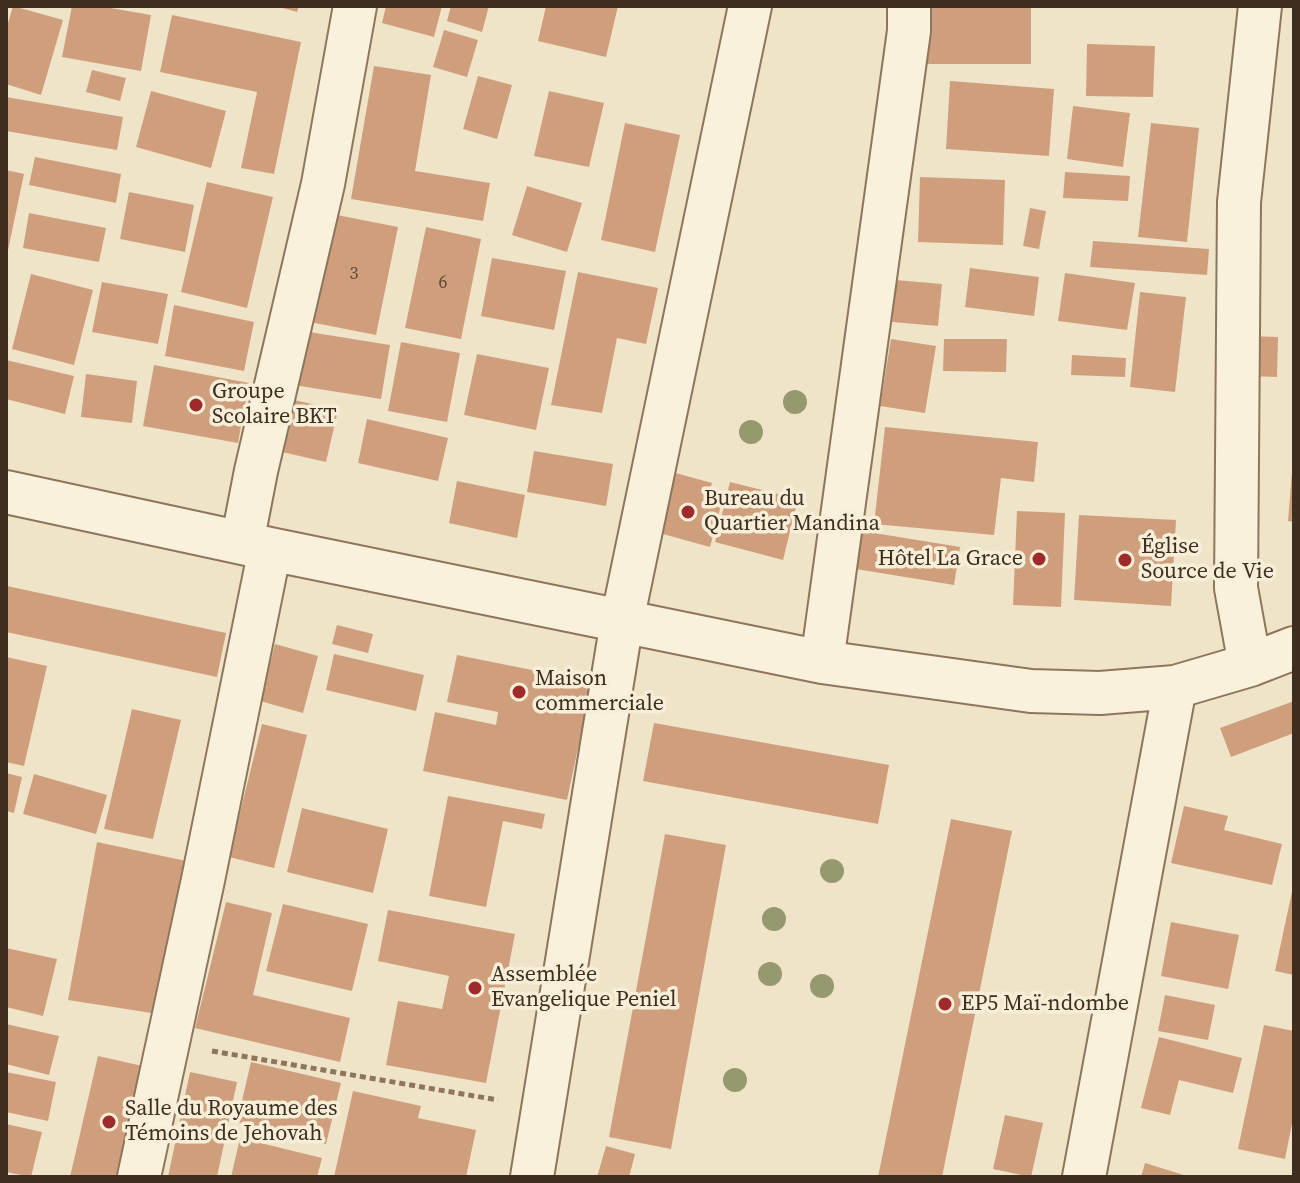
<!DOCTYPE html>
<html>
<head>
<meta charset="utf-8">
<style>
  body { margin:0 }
  #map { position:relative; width:1300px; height:1183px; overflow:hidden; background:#f0e4c8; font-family:"Source Serif 4",serif }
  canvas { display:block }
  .frame { position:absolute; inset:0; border:8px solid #3d2e20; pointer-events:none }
</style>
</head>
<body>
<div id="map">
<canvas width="1300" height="1183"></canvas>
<div class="frame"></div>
</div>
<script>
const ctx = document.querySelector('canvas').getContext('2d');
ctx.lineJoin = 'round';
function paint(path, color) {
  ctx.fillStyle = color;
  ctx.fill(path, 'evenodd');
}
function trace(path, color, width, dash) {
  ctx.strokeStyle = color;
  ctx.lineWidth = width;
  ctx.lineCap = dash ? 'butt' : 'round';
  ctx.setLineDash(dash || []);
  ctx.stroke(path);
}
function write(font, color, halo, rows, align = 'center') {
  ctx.font = font + ' "Source Serif 4",serif';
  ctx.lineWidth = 7;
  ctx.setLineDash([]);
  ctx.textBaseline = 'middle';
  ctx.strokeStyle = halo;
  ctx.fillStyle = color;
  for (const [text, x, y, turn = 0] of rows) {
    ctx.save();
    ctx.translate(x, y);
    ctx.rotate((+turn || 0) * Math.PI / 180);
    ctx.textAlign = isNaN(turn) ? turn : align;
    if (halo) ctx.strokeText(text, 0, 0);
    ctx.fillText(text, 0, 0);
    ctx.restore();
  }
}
paint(new Path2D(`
  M13 6 63 20 41 95 6 84V30Z
  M72 6H99L151 15 141 71 62 57Z
  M276 6H299L297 12Z
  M386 6H442L434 37 382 23Z
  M451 6H489L482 32 447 21Z
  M546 6H618L606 57 538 41Z
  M925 6H1031V64H925Z
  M172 15 301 42 274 174 241 168 257 92 160 72Z
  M444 30 478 40 467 77 433 67Z
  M1087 44 1155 46 1153 97 1086 96Z
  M374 66 431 75 415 171 490 183 483 221 351 199Z
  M92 70 126 78 120 101 86 92Z
  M478 76 512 85 497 139 463 129Z
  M950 81 1054 89 1049 156 946 149Z
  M151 91 226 111 211 168 136 147Z
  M549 91 604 103 589 167 534 156Z
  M6 97 123 117 117 150 6 131Z
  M1073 106 1130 113 1123 167 1067 159Z
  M625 123 680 135 655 252 601 240Z
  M1151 123 1199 128 1187 242 1138 237Z
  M35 157 121 174 116 203 29 185Z
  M6 170 24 174 7 255H6Z
  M1065 172 1130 176 1128 201 1063 198Z
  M920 177 1005 180 1003 245 918 242Z
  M207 182 273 197 247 308 181 292Z
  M527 186 582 203 567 252 512 235Z
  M129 192 194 205 185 252 120 239Z
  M1030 208 1046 211 1039 249 1023 246Z
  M29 213 106 228 99 262 23 248Z
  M332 214 398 227 376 335 310 322Z
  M426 227 481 239 461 339 405 328Z
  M1093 241 1209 249 1207 275 1090 267Z
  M492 258 566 271 554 330 481 316Z
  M970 268 1039 277 1034 316 965 307Z
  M578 272 658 288 646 344 617 338 602 413 551 405Z
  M1065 273 1135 283 1127 330 1058 321Z
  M31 274 93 290 74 365 12 349Z
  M896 280 942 284 938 326 892 322Z
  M102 282 168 294 158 344 92 332Z
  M1140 292 1186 297 1175 392 1130 387Z
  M174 305 254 322 244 371 165 356Z
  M303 331 390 345 381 399 294 385Z
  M1250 336 1278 337 1277 377 1249 376Z
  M891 339 936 346 925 413 880 406Z
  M944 339H1007L1006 372 943 371Z
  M401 342 460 353 447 422 388 411Z
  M477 354 549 368 536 430 464 415Z
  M1072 355 1126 358 1125 377 1071 375Z
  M6 360 74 376 65 414 6 399Z
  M154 365 249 383 238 443 143 426Z
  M86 374 137 381 132 423 81 417Z
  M294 400 338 410 326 462 282 452Z
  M367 419 448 438 438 481 358 463Z
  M885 427 1038 442 1034 482 1001 478 994 535 874 524Z
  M534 451 613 464 606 506 527 492Z
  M668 471 712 483 710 489 724 494 710 547 652 531Z
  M1292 472H1294V522L1288 521Z
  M457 481 525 495 517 538 449 523Z
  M730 482 798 499 783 560 715 542Z
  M1017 511 1065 513 1061 607 1013 605Z
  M1079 515 1176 520 1171 606 1074 600Z
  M862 531 960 547 954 585 856 569Z
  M7 586 226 633 217 677 6 632Z
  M337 625 373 634 368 653 332 644Z
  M275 644 318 656 303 713 260 701Z
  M334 654 424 675 416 711 326 690Z
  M457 655 592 682 567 800 423 771 435 712 496 725 498 712 447 702Z
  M6 657 47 666 24 766 6 762Z
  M1294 701V733L1231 757 1220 728Z
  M132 709 181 720 153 839 104 829Z
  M654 723 889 765 878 824 643 781Z
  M262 724 307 735 274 868 229 857Z
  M6 773 22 777 14 813 6 811Z
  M34 774 107 795 96 834 23 814Z
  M448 796 545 814 542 829 503 821 486 907 429 896Z
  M1184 806 1228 816 1224 830 1282 844 1272 885 1171 863Z
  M302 808 388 829 373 893 287 872Z
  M951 819 1012 831 942 1177H878Z
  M665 834 726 845 671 1149 609 1137Z
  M97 842 186 861 158 1014 68 1000Z
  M1293 887H1294V975L1275 971Z
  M226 902 272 913 253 995 350 1018 340 1062 195 1028Z
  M283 904 368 924 352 991 266 971Z
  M388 910 515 934 486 1083 386 1065 398 1001 442 1009 449 976 378 961Z
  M1171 922 1239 935 1228 989 1161 976Z
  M6 948 57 959 43 1016 6 1007Z
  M1165 995 1215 1005 1208 1040 1158 1031Z
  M6 1024 59 1036 49 1075 6 1064Z
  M1264 1025 1294 1031V1114L1285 1159 1238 1149Z
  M1159 1037 1242 1058 1233 1093 1179 1080 1170 1115 1141 1108Z
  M98 1056 147 1067 122 1177H70Z
  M251 1062 341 1083 326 1144 237 1122Z
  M6 1072 56 1082 48 1121 6 1112Z
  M190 1072 237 1082 217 1177H168Z
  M353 1091 421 1106 418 1118 476 1130 466 1177H334Z
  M1005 1115 1043 1123 1031 1177 993 1169Z
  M6 1124 42 1132 31 1177 6 1172Z
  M240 1138 322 1158 317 1177H231Z
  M606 1146 635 1154 629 1177H597Z
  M1145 1163 1187 1176V1177H1141Z`), '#cf9f7d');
const street = new Path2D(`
  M6 492 270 549 822 662 1031 691 1100 693 1175 687 1250 665 1294 648
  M242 543 256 471 323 184 355 6
  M822 662 909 31V6
  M1250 665 1236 588 1239 202 1260 6
  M139 1177 203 880 270 549
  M532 1177 622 621 750 6
  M1084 1177 1175 687`);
trace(street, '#8d765c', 46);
trace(new Path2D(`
  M212 1051 498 1100`), '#8d765c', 5, [6, 4]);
trace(street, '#faf1dc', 42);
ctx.fillStyle = '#96986f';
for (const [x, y] of [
  [795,402],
  [751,432],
  [832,871],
  [774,919],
  [770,974],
  [822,986],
  [735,1080]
]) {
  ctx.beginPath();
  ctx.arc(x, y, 12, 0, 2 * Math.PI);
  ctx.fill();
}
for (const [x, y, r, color] of [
  [196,405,8,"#9e2a2b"],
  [688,512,8,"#9e2a2b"],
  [1039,559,8,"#9e2a2b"],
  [1125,560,8,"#9e2a2b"],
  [519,692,8,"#9e2a2b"],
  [475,988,8,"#9e2a2b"],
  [945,1004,8,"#9e2a2b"],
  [109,1122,8,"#9e2a2b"]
]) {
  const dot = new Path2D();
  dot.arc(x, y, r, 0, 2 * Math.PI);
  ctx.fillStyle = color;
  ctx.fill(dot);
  trace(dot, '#f7eed8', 3);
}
write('18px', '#624a37', null, [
  ["3",354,274],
  ["6",443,283]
]);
write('22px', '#3d2e20', '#f7eed8', [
  ["Groupe",212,392],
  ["Scolaire BKT",212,417],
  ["Bureau du",704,499],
  ["Quartier Mandina",704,524],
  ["Église",1141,547],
  ["Source de Vie",1141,572],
  ["Hôtel La Grace",1023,559,"right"],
  ["Maison",535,679],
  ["commerciale",535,704],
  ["Assemblée",491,975],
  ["Evangelique Peniel",491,1000],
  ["EP5 Maï-ndombe",961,1004],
  ["Salle du Royaume des",125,1109],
  ["Témoins de Jehovah",125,1134]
], 'left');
</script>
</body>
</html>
